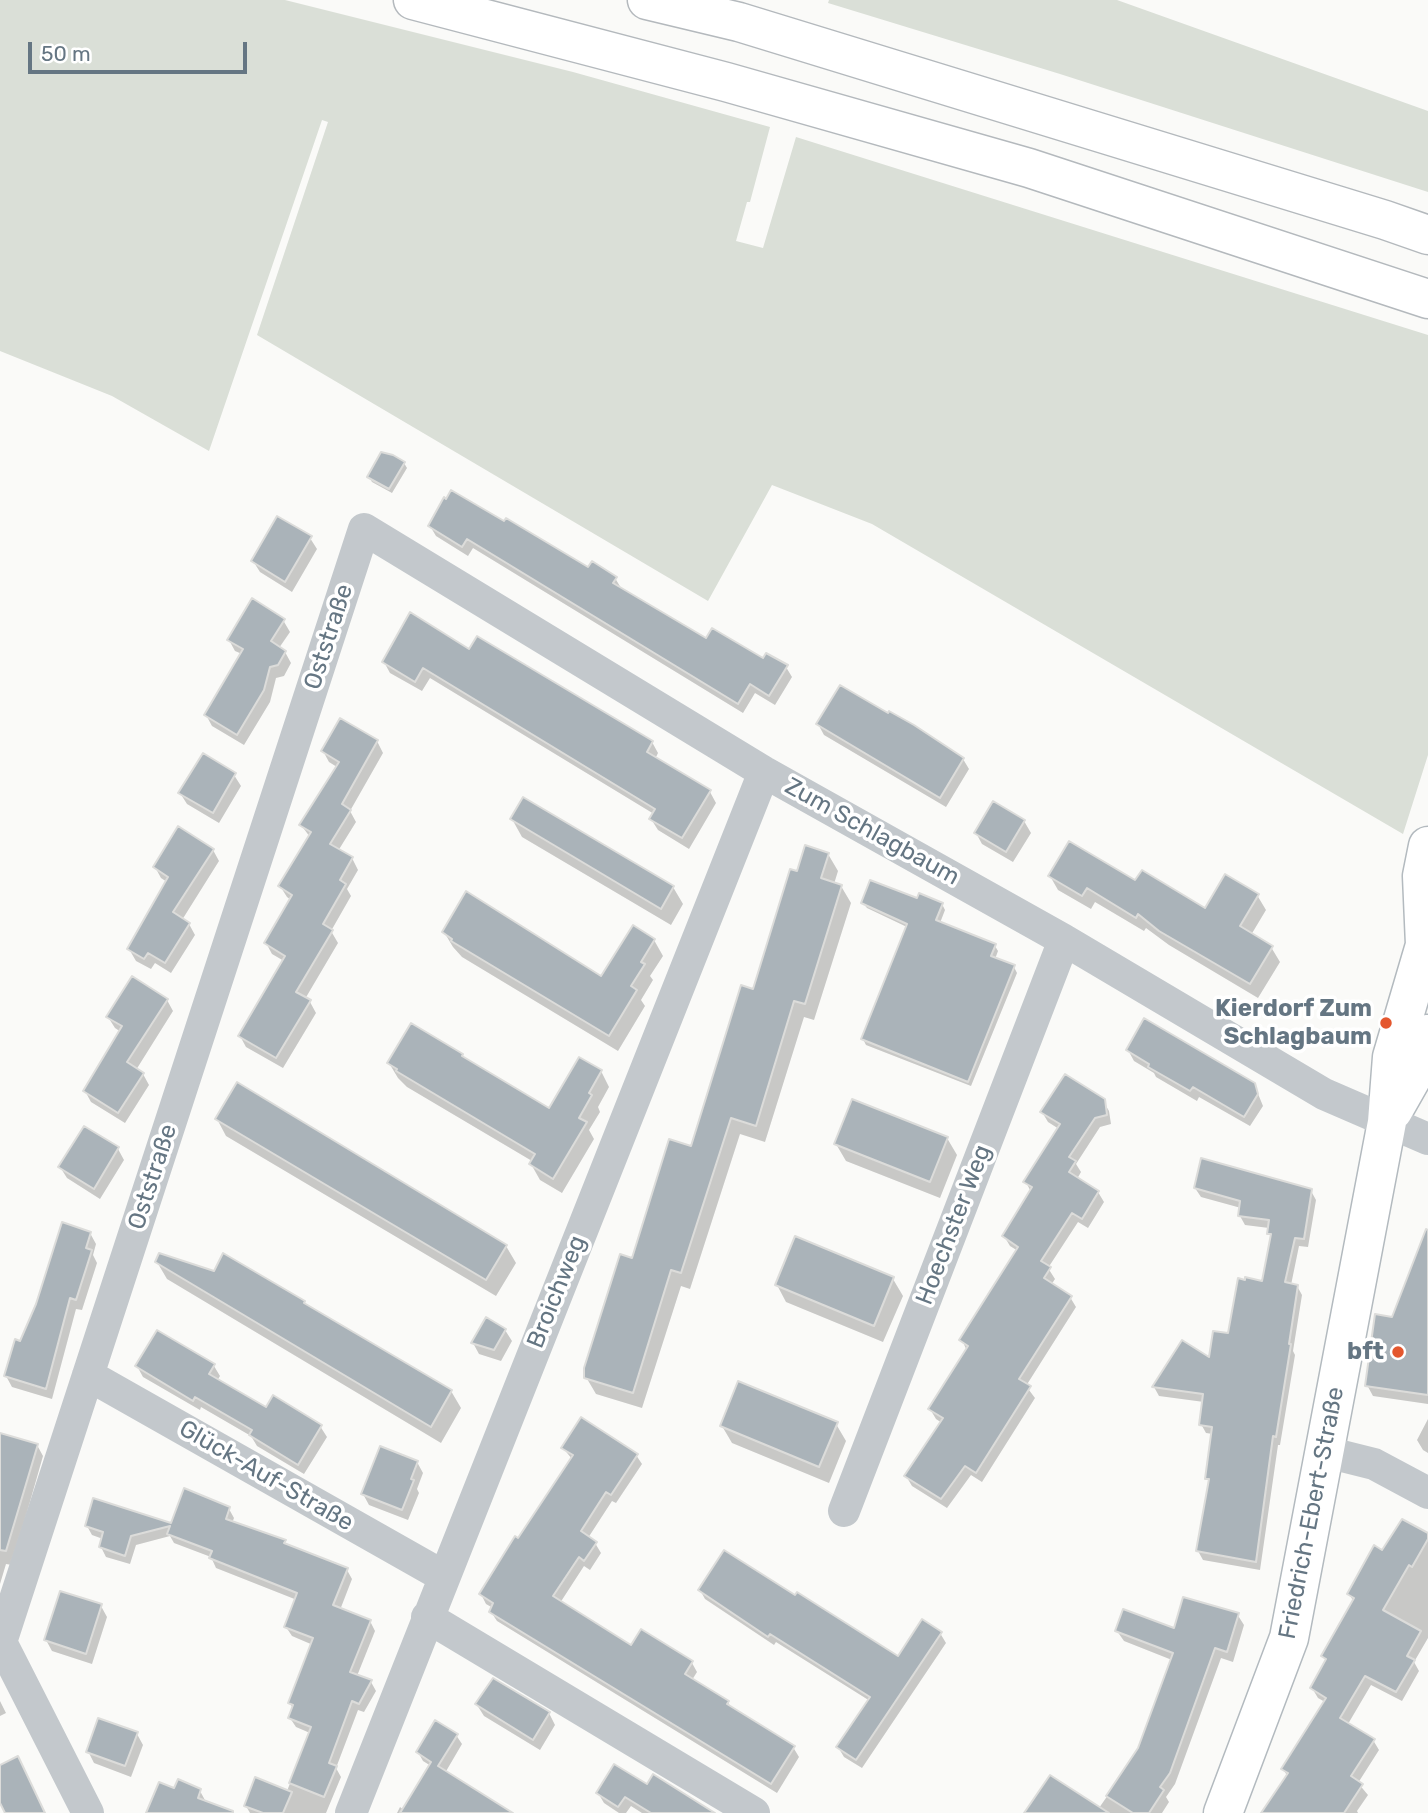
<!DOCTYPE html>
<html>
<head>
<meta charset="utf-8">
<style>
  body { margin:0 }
  #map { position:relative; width:1428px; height:1813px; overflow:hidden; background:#fafaf8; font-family:Rubik,sans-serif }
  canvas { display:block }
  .scale { position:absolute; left:28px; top:42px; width:219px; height:32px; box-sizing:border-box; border:4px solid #657683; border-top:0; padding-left:9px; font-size:21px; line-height:24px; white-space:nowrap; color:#657683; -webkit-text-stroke:5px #fff; paint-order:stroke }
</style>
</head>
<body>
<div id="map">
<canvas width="1428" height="1813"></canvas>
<div class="scale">50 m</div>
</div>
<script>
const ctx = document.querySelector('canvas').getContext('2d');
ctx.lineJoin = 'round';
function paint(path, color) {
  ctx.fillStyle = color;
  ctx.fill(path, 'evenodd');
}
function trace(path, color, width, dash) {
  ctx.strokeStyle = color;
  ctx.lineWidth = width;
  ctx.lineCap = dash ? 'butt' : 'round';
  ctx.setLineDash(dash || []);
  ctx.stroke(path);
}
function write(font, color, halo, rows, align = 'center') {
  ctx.font = font + ' Rubik,sans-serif';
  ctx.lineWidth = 7;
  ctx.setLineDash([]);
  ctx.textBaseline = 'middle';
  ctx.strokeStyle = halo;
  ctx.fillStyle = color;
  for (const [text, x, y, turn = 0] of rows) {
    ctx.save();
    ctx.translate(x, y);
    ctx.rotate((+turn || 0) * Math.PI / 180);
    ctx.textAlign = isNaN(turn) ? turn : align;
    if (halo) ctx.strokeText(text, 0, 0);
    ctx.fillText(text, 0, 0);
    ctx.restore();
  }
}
paint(new Path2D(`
  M0 0H285L573 72 770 127 750 202H747L736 241 763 248 796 137 1428 335V755L1403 834 872 524 772 485 708 601 257 335 328 122 322 120 209 451 112 396 0 351Z
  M829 0H1117L1428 111V192L1060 74 828 3Z`), '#dadfd7');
paint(new Path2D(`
  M404 463 407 468 392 493 372 482 369 477Z
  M430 526 615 578 621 588 706 641 786 667 792 677 775 705 755 693 743 713 473 548 468 556 436 536Z
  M310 538 317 549 292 592 260 572 253 561Z
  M283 620 290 632 279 648 285 652 291 663 284 676 276 678 270 702 244 745 212 726 206 715 242 654 235 651 229 640Z
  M469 651 652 742 658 753 655 759 710 792 716 803 689 849 658 830 651 819 654 814 430 678 422 691 390 673 384 662Z
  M818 724 963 759 969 769 946 807 824 735Z
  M377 741 383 753 350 811 356 822 338 851 352 858 358 870 347 889 351 896 331 931 338 943 305 999 310 1002 316 1013 283 1068 246 1047 240 1036 284 961 272 954 266 943 291 900 287 897 280 886 310 837 301 825 337 767 329 762 323 751Z
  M234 775 241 786 219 823 187 804 180 793Z
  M994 803 1024 821 1031 833 1013 862 982 844 976 833Z
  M512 819 673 887 683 904 671 925 522 837Z
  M213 850 219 861 182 920 189 924 195 935 171 973 155 963 151 969 136 961 129 949 167 882 161 878 155 867Z
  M828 854 838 871 834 884 841 886 851 903 814 1020 804 1017 765 1142 740 1134 690 1289 681 1286 642 1408 596 1394 586 1377 633 1260 692 1148 798 873Z
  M1050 876 1206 910 1257 895 1266 910 1251 935 1271 947 1280 962 1258 998 1169 945 1146 928 1144 931 1095 902 1091 909 1058 890Z
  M918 900 942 904 945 910 940 923 995 946 998 951 995 959 1014 967 1017 973 971 1086 866 1045 863 1039 907 927 867 908 863 903Z
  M444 932 602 978 654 940 663 956 650 976 653 980 641 1000 645 1006 618 1051 462 957 453 947Z
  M167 1000 173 1011 136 1070 143 1074 149 1085 125 1123 91 1102 85 1091 121 1032 115 1028 108 1017Z
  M1128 1050 1254 1084 1263 1106 1250 1126 1199 1097 1197 1101 1156 1077 1154 1073 1134 1061Z
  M462 1055 465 1060 550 1110 601 1071 609 1087 598 1107 600 1112 589 1130 594 1139 562 1193 540 1180 531 1164 532 1161 407 1087 398 1078 389 1063Z
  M1103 1101 1109 1111 1111 1124 1100 1127 1076 1164 1081 1172 1077 1179 1098 1192 1104 1202 1088 1228 1078 1222 1048 1268 1055 1279 1051 1285 1070 1297 1076 1307 1026 1386 1035 1398 982 1482 971 1475 947 1508 912 1486 906 1476 942 1423 936 1419 930 1409 967 1351 962 1340 1018 1251 1010 1246 1004 1236 1031 1192 1026 1182 1059 1129 1048 1122 1042 1112Z
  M217 1119 506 1246 516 1263 496 1296 226 1136Z
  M947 1138 957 1155 940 1198 846 1161 836 1144Z
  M118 1149 124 1160 100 1199 67 1178 60 1167Z
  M1195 1188 1311 1191 1316 1200 1308 1247 1299 1246 1291 1285 1297 1286 1302 1295 1293 1351 1295 1355 1280 1445H1278L1260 1570 1203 1560 1198 1551 1210 1485 1207 1478 1213 1434 1206 1433 1201 1424 1204 1402 1159 1396 1154 1387 1210 1360 1263 1283 1272 1239 1269 1233V1228L1245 1225 1240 1216 1241 1208 1201 1197Z
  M90 1233 96 1244 93 1255 97 1263 82 1310 76 1309 52 1399 12 1387 6 1376 21 1343Z
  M157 1262 215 1273 304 1302 307 1307 451 1391 461 1408 441 1443 167 1279Z
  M893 1279 903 1296 883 1342 786 1302 777 1285Z
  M1428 1299V1404L1373 1396 1367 1385 1393 1319Z
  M505 1330 512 1341 501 1361 479 1354 473 1343Z
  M137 1366H214L220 1376 217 1381 266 1409 320 1426 327 1437 304 1474 257 1446 251 1436 201 1407 200 1410 143 1377Z
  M1428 1419V1453L1423 1450 1417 1440Z
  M836 1424 846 1441 829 1483 732 1443 722 1426Z
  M37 1445 43 1456 12 1565 6 1564 0 1584V1451Z
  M563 1448 636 1455 642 1464 616 1503 612 1501 588 1538 595 1543 601 1553 590 1570 584 1566 560 1603 631 1648 692 1663 697 1672 692 1680 728 1702 731 1708 793 1747 799 1757 777 1793 497 1621 491 1612 493 1608 486 1604 481 1594 572 1459Z
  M417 1462 423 1473 417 1489 419 1493 408 1520 369 1505 363 1494Z
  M229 1509 234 1518 232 1523 284 1542 287 1546 347 1570 352 1579 340 1610 370 1621 375 1631 357 1676 371 1682 376 1691 364 1712 358 1710 336 1768 341 1777 326 1813H250L246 1806 287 1791 310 1733 296 1727 290 1718 293 1709 290 1703 313 1645 292 1636 286 1627 297 1600 216 1568 211 1557 174 1543 170 1536 136 1545 130 1564 106 1557 101 1547 103 1539 92 1535 87 1526 172 1525Z
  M1428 1535V1638L1414 1662 1419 1671 1402 1701 1371 1685 1348 1724 1373 1740 1379 1750 1358 1783 1368 1795 1357 1811 1358 1813H1263L1288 1777 1283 1769 1325 1702 1318 1698 1312 1688 1326 1661 1323 1656 1354 1602 1349 1594 1383 1552Z
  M700 1590 899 1659 940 1633 946 1643 862 1768 844 1757 838 1747 870 1701 776 1642 774 1645 705 1599Z
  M101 1606 107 1617 92 1664 52 1651 46 1640Z
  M1237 1614 1244 1625 1233 1662 1221 1658 1175 1784 1166 1797 1169 1802 1162 1813H1028L1099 1808 1140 1749 1172 1660 1124 1641 1117 1631 1175 1630Z
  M0 1701 6 1713 0 1716Z
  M477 1705 549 1713 555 1725 540 1750 484 1716Z
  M137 1734 143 1745 131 1777 94 1763 88 1751Z
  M456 1735 462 1744 445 1773 495 1813H397L400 1807 404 1810 431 1766 423 1761 418 1752Z
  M647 1786 713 1813H642L631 1806 626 1813H619L604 1803 598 1793Z
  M175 1791H200L206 1802 202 1813H148Z`), '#0003');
const building = new Path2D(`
  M381 452 393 455 405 462 389 489 367 477Z
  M451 490 504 521 506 518 588 567 592 561 617 577 613 583 706 638 712 628 763 658 766 653 788 665 769 696 750 684 738 704 467 539 462 547 428 526 444 497 446 499Z
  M277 516 312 536 285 582 251 561Z
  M252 598 285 619 271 641 286 651 278 665 270 667 264 690 237 735 204 715 243 649 227 640Z
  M410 612 469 649 477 636 653 741 647 752 711 790 682 838 649 819 655 809 423 668 415 682 382 662Z
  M840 685 888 713 889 711 914 725 964 758 940 798 816 724Z
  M340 718 378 740 342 804 351 810 330 844 353 857 340 880 346 884 323 924 333 930 296 992 311 1000 276 1058 238 1036 285 956 264 943 292 895 278 886 311 832 299 825 339 762 321 751Z
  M203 753 236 773 213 813 178 793Z
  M523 797 674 886 661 909 510 819Z
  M993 801 1025 820 1006 852 974 833Z
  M178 826 214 849 173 912 190 923 165 963 148 953 144 959 127 949 168 877 153 867Z
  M1069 841 1135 880 1142 870 1205 908 1225 874 1259 894 1240 926 1273 946 1250 984 1159 931 1138 914 1136 918 1087 888 1082 896 1048 876Z
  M805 845 829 853 821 878 842 885 805 1004 794 1001 756 1126 731 1118 681 1273 671 1270 633 1393 584 1378V1368L620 1254 632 1258 669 1139 691 1146 741 985 753 989 790 869 797 871Z
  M870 880 917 898 919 893 943 903 936 920 996 944 991 956 1015 965 968 1082 861 1039 907 924 861 903Z
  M466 891 601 976 633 925 655 939 641 962 645 964 631 986 637 990 609 1036 451 941 452 939 442 932Z
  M132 976 168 999 127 1062 144 1073 118 1113 83 1091 122 1026 106 1017Z
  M1144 1018 1255 1083 1258 1094 1244 1117 1193 1087 1190 1091 1148 1067 1149 1064 1126 1050Z
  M411 1023 463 1054 462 1056 549 1108 579 1057 602 1070 589 1093 592 1095 579 1118 587 1122 553 1179 529 1164 535 1154 396 1071 397 1069 387 1063Z
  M1065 1074 1105 1099 1107 1115 1095 1118 1069 1157 1076 1161 1069 1172 1099 1191 1082 1219 1072 1213 1041 1261 1051 1267 1044 1278 1072 1296 1019 1379 1031 1386 976 1473 965 1466 941 1499 904 1476 943 1418 928 1409 968 1346 959 1340 1018 1247 1002 1236 1032 1187 1023 1182 1060 1124 1040 1112Z
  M237 1082 507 1245 486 1280 215 1119Z
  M852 1099 948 1137 930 1182 834 1144Z
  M84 1126 119 1147 94 1189 58 1167Z
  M1201 1158 1312 1189 1304 1239 1295 1238 1285 1282 1298 1285 1289 1344H1291L1276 1437 1273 1436 1256 1562 1196 1551 1209 1479H1205L1212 1427 1199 1425 1203 1394 1152 1387 1182 1340 1209 1357 1213 1331 1228 1333 1238 1278 1245 1280V1277L1262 1281 1271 1234H1267L1269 1220 1238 1216 1240 1201 1194 1188Z
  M62 1222 91 1232 86 1248 92 1250 76 1300 70 1298 46 1389 4 1376 15 1339 20 1341 36 1304Z
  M1426 1229 1428 1230V1395L1365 1386 1375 1314 1392 1317Z
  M795 1236 894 1277 874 1326 775 1285Z
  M159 1253 214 1271 223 1253 305 1301 304 1303 452 1390 431 1427 155 1262Z
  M486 1317 506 1329 494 1350 471 1343Z
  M157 1330 215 1364 209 1374 266 1407 273 1395 322 1425 298 1465 249 1435 252 1430 195 1397 193 1401 135 1366Z
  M738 1381 838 1422 819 1467 720 1426Z
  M581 1417 638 1454 611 1495 606 1492 581 1531 597 1542 584 1561 579 1557 553 1596 631 1645 641 1629 693 1661 685 1674 729 1701 727 1704 795 1746 771 1784 489 1612 493 1603 479 1594 515 1536 518 1538 573 1455 561 1448Z
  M0 1433 38 1444 6 1551 0 1550Z
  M380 1446 418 1461 411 1479 414 1480 402 1510 361 1494Z
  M184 1488 230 1507 226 1519 286 1540 284 1543 348 1568 333 1605 371 1620 350 1672 372 1680 359 1704 352 1701 329 1763 337 1766 324 1797 289 1783 311 1727 288 1718 293 1705 288 1703 313 1638 284 1627 297 1593 209 1558 212 1551 167 1534 170 1526 131 1536 125 1556 99 1547 103 1532 85 1526 93 1498 171 1523Z
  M1402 1519 1428 1533V1539L1412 1567 1409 1565 1383 1610 1421 1631 1407 1656 1415 1660 1396 1692 1365 1676 1340 1718 1375 1739 1351 1776 1363 1784 1344 1813H1261L1288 1773 1281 1769 1326 1698 1310 1688 1326 1659 1321 1656 1354 1598 1347 1594 1374 1545 1382 1550Z
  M724 1550 795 1595 797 1592 898 1656 922 1619 942 1632 856 1760 836 1747 870 1697 770 1634 768 1637 698 1590Z
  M60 1591 102 1604 86 1654 44 1640Z
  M1183 1597 1239 1613 1227 1652 1215 1648 1170 1773 1160 1787 1164 1790 1149 1813H1133L1106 1796 1138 1748 1173 1653 1115 1631 1123 1609 1174 1628Z
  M493 1678 550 1712 533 1740 475 1704Z
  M98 1718 138 1732 125 1766 86 1752Z
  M435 1720 458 1734 438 1766 513 1813H400L431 1762 416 1752Z
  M18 1756 45 1813H5L0 1803V1765Z
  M614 1764 647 1784 653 1774 715 1813H651L625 1797 618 1807 596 1793Z
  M1050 1775 1109 1813H1024Z
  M255 1777 292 1792 283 1813H263L244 1806Z
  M178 1779 201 1789 198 1798 233 1811V1813H146L159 1782 174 1788Z`);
paint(building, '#aab3b9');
trace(building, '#dcdcda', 2);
const secondary = new Path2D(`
  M1393 1111 1419 1065 1428 1034
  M1223 1813 1289 1638 1387 1122 1392 1057 1425 945 1422 876 1428 846`);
const motorway = new Path2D(`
  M413 0 726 82 1029 168 1428 299
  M647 0 739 22 1385 220 1428 235`);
trace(secondary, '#b3babf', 41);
trace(motorway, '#b4b9bd', 41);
trace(new Path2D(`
  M88 1375 443 1576
  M1326 1452 1374 1464 1428 1493
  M844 1511 1064 940
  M427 1617 754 1813
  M88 1813 1 1642 364 529 764 772 1064 940 1324 1094 1428 1139
  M351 1813 764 772`), '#c3c8cc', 32);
trace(secondary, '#fff', 38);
trace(motorway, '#fff', 38);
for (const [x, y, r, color] of [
  [1386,1023,7,"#e4572e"],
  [1398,1352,7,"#e4572e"]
]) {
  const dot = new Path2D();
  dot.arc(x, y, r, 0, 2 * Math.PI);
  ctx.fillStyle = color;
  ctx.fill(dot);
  trace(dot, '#fff', 2.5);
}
write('24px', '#657683', '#fff', [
  ["Oststraße",329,637,-72],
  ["Zum Schlagbaum",872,832,29],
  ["Oststraße",153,1177,-72],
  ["Hoechster Weg",954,1225,-69],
  ["Broichweg",557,1292,-68],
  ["Glück-Auf-Straße",266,1476,30],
  ["Friedrich-Ebert-Straße",1312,1513,-79]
]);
write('bold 24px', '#657683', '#fff', [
  ["Kierdorf Zum",1372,1009],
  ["Schlagbaum",1372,1037],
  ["bft",1384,1352]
], 'right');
</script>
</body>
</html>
